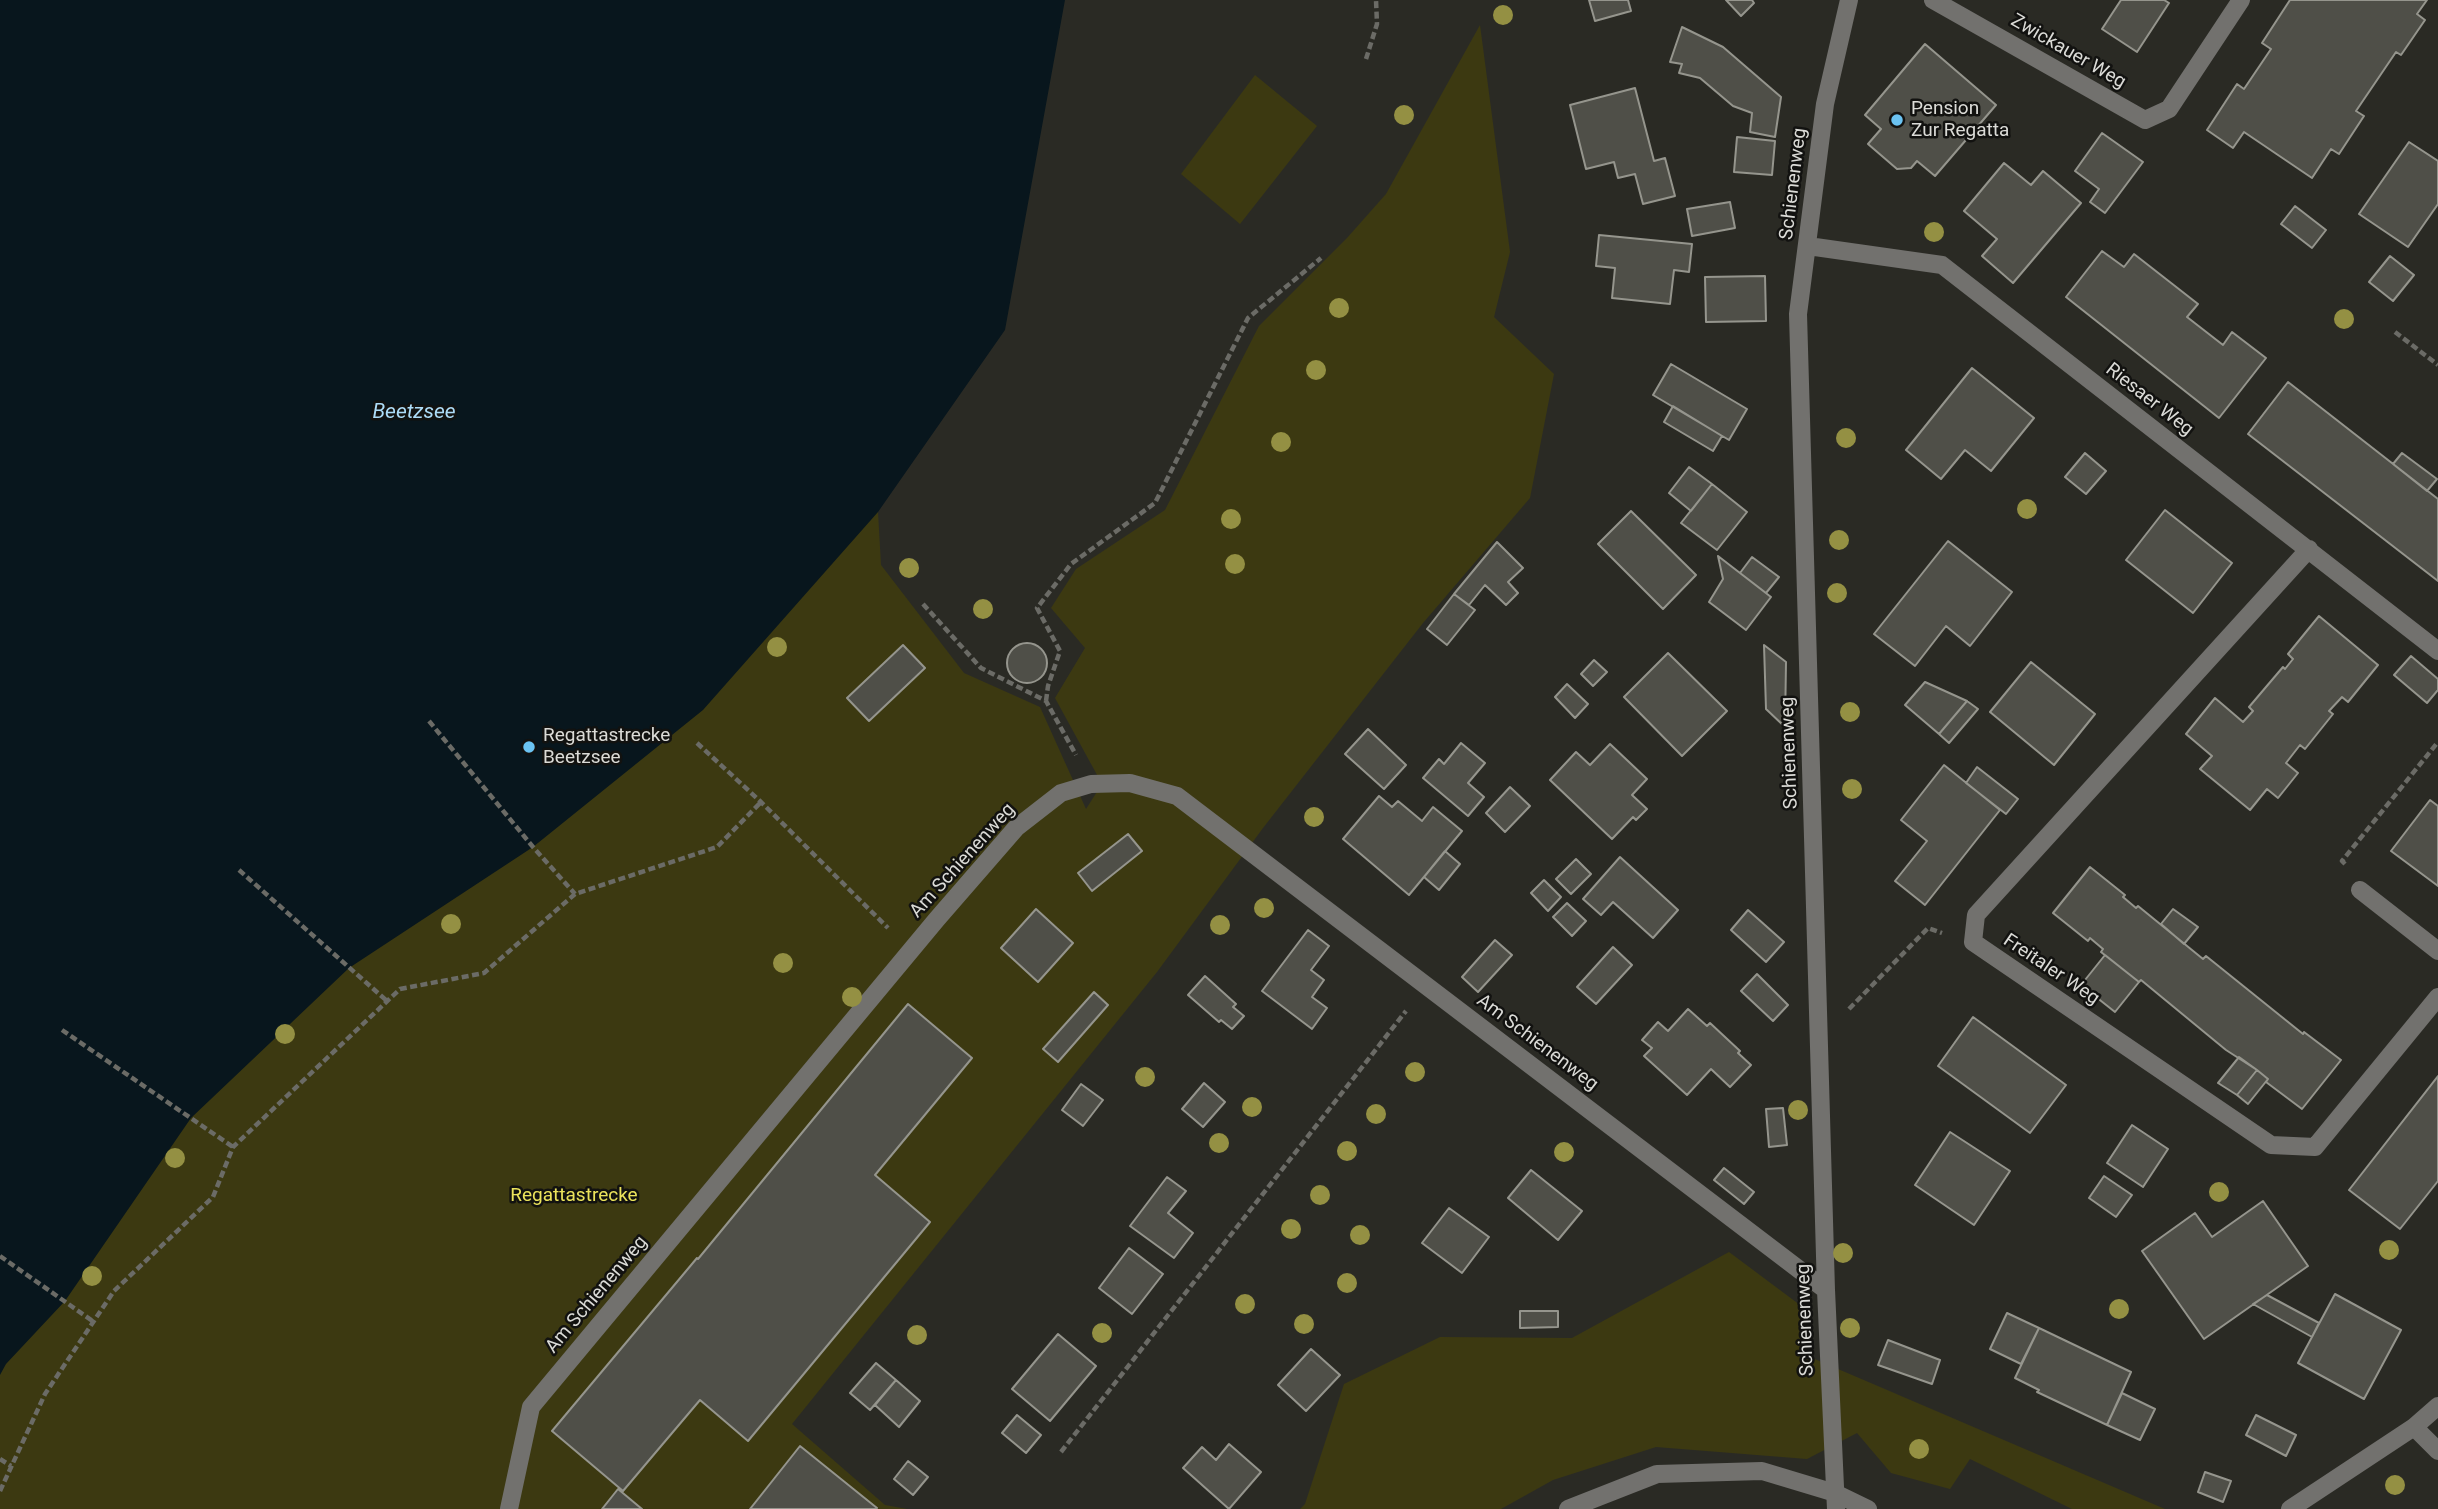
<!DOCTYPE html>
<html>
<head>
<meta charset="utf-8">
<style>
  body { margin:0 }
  canvas { display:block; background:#2a2a24 }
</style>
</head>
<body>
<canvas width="2438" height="1509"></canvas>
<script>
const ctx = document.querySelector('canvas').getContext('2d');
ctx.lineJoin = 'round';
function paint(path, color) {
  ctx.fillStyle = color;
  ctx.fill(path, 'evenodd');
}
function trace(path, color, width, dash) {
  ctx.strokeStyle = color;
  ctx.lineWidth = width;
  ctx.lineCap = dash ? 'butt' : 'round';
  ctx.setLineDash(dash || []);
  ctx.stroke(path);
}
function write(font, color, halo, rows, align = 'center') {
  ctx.font = font + ' Roboto,sans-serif';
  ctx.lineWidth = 5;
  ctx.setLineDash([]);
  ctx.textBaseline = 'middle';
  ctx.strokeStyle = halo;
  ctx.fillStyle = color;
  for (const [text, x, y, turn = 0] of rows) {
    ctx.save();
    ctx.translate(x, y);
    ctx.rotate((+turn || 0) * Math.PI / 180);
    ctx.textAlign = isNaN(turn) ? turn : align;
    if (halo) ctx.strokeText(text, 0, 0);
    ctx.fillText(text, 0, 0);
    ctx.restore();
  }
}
paint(new Path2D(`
  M0 0 622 382 878 512 881 565 964 673 1040 707 1086 809 1102 784 1055 698 1085 648 1051 608 1076 569 1165 510 1259 326 1347 238 1386 194 1480 25 1510 252 1494 317 1554 374 1530 498 1423 623 1263 828 1157 972 792 1424 885 1505 907 1509H0Z
  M1255 75 1317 126 1240 224 1181 174Z
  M1729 1252 1800 1305 1803 1354 2165 1509H2072L1970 1459 1950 1489 1891 1473 1857 1433 1807 1459 1656 1447 1553 1480 1501 1509H1300L1305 1504 1344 1384 1440 1337 1572 1338Z`), '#3c3911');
paint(new Path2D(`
  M0 0H1065L1005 330 878 512 703 710 533 847 349 968 191 1118 65 1301 6 1364 0 1375Z`), '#08161d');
const building = new Path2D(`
  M1589 0H1628L1631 11 1595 21Z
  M1726 0H1752L1754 3 1741 16Z
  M2121 0H2164L2169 3 2137 52 2102 29Z
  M2290 0H2427L2417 14 2425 20 2401 55 2396 52 2356 111 2364 116 2339 154 2331 149 2312 178 2244 132 2233 148 2207 130 2237 84 2244 89 2271 49 2262 43Z
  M1682 27 1723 47 1781 97 1775 137 1750 132 1752 113 1733 106 1700 78 1679 73 1682 64 1670 62Z
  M1925 44 1996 105 1935 176 1917 161 1911 168 1897 169 1868 144 1881 129 1865 115Z
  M1635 88 1654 161 1665 158 1675 196 1643 204 1635 174 1618 178 1614 162 1586 169 1570 105Z
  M2102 133 2143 162 2105 213 2090 202 2099 189 2075 171Z
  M1737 137 1775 141 1772 175 1734 172Z
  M2409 142 2438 161V204L2408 247 2359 214Z
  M2004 163 2031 185 2043 171 2081 203 2013 283 1982 256 1997 239 1964 211Z
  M1730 202 1735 228 1692 236 1687 209Z
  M2295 206 2326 230 2312 248 2281 224Z
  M1599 235 1692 244 1689 272 1674 270 1670 304 1612 298 1615 268 1596 266Z
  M2102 251 2124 267 2134 254 2198 304 2187 317 2223 345 2232 332 2266 358 2219 418 2066 297Z
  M2390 256 2414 275 2393 301 2369 282Z
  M1765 276 1766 321 1706 322 1705 277Z
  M1671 364 1747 409 1729 440 1653 395Z
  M1972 368 2034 418 1991 471 1965 450 1941 479 1906 450Z
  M2288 382 2438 499V581L2248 434Z
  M1673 406 1722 436 1713 451 1664 422Z
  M2085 453 2106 471 2086 494 2065 477Z
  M2402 453 2437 479 2427 491 2393 464Z
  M1689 467 1712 484 1691 511 1669 493Z
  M1712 484 1747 512 1717 550 1681 523Z
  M2165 510 2232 563 2193 613 2126 560Z
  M1631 511 1696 575 1663 609 1598 544Z
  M1948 541 2012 592 1970 646 1946 626 1915 666 1874 634Z
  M1497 542 1523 568 1508 582 1518 593 1506 605 1485 585 1469 605 1454 594Z
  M1718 556 1771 597 1746 630 1709 602 1723 579Z
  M1752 557 1779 577 1766 593 1740 573Z
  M1454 594 1475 610 1447 645 1427 629Z
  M2319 616 2378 665 2348 702 2342 697 2329 711 2333 714 2305 749 2300 745 2286 763 2298 773 2278 798 2267 789 2250 810 2200 769 2212 756 2186 734 2215 698 2243 722 2253 711 2249 707 2283 667 2285 669 2293 659 2288 654Z
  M1007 663a20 20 0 1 1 40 0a20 20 0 1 1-40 0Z
  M903 645 925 668 869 721 847 698Z
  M1764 645 1786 662 1785 727 1766 709Z
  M1668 653 1727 711 1682 756 1624 697Z
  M2411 656 2438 679V690L2427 703 2394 675Z
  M1594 660 1607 672 1593 686 1581 674Z
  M2031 662 2095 714 2054 765 1990 712Z
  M1925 682 1967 701 1939 734 1905 705Z
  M1567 684 1588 704 1575 718 1555 697Z
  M1967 701 1978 709 1949 743 1939 734Z
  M1368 729 1406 765 1384 789 1345 754Z
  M1461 743 1485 763 1468 783 1484 797 1468 816 1423 778 1439 759 1444 764Z
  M1610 744 1647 779 1632 795 1647 809 1636 820 1633 817 1612 839 1550 780 1576 752 1590 765Z
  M1944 765 2000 810 1925 905 1895 881 1927 841 1901 820Z
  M1977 767 2018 799 2006 814 1966 783Z
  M1510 787 1530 806 1505 832 1486 813Z
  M1379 796 1392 807 1398 801 1422 821 1433 807 1462 831 1409 895 1343 839Z
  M2430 800 2438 806V886L2391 851Z
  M1128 834 1142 851 1092 891 1078 873Z
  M1445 851 1460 864 1439 890 1424 877Z
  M1620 857 1678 910 1653 938 1613 902 1601 915 1583 899Z
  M1576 859 1591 874 1571 894 1556 879Z
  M2090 867 2125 895 2123 897 2136 908 2138 906 2203 959 2206 956 2303 1034 2304 1032 2341 1060 2302 1109 2266 1082 2268 1079 2257 1070 2226 1050 2141 980 2139 982 2101 952 2103 949 2090 938 2088 941 2053 913Z
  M1544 880 1561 897 1548 911 1531 893Z
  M1567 903 1586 921 1572 936 1553 917Z
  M1036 909 1073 943 1038 982 1001 948Z
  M2173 909 2198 927 2184 944 2161 924Z
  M1748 910 1784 942 1766 962 1731 930Z
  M1308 930 1329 946 1311 970 1324 980 1312 997 1327 1008 1312 1029 1262 991Z
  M1495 940 1512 955 1478 992 1462 977Z
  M1613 947 1632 965 1596 1004 1577 987Z
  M2105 955 2139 982 2115 1012 2081 985Z
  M1757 974 1788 1005 1773 1021 1741 991Z
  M1205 976 1236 1004 1233 1007 1244 1016 1232 1029 1221 1020 1219 1022 1188 995Z
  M1094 992 1108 1005 1058 1062 1043 1049Z
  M908 1004 972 1058 875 1175 930 1222 748 1441 700 1400 623 1491 552 1431 697 1258 698 1259Z
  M1688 1009 1707 1026 1710 1023 1740 1051 1738 1053 1751 1065 1730 1087 1711 1069 1687 1095 1644 1056 1652 1048 1642 1040 1658 1022 1668 1031Z
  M1973 1017 2066 1085 2030 1133 1938 1066Z
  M2239 1057 2257 1070 2237 1095 2218 1083Z
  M2257 1070 2268 1079 2248 1104 2237 1095Z
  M2438 1076V1181L2400 1229 2349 1190Z
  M1204 1083 1225 1102 1203 1127 1182 1109Z
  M1081 1084 1103 1100 1083 1126 1062 1110Z
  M1783 1108 1787 1145 1769 1147 1766 1109Z
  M2132 1125 2168 1149 2143 1187 2107 1163Z
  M1950 1132 2010 1171 1974 1225 1915 1185Z
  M1724 1168 1754 1192 1744 1204 1714 1180Z
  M1531 1170 1582 1211 1558 1240 1508 1198Z
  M2104 1176 2132 1195 2116 1217 2089 1198Z
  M1167 1177 1186 1191 1168 1213 1193 1233 1174 1258 1130 1226Z
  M2263 1201 2308 1266 2204 1339 2142 1251 2195 1213 2212 1237Z
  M1449 1208 1489 1237 1462 1273 1422 1243Z
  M1129 1248 1163 1274 1132 1314 1099 1288Z
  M2335 1294 2401 1330 2364 1399 2298 1363Z
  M2267 1295 2319 1323 2312 1337 2253 1304Z
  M1520 1311H1558V1327L1520 1328Z
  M2007 1313 2039 1328 2021 1364 1990 1349Z
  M2039 1328 2131 1372 2107 1425 2037 1392 2039 1390 2015 1378Z
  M1058 1334 1096 1366 1050 1421 1012 1389Z
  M1888 1340 1940 1360 1932 1384 1878 1365Z
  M1311 1349 1340 1375 1306 1411 1278 1385Z
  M876 1363 896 1380 870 1410 850 1393Z
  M896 1380 920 1401 899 1427 875 1405Z
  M2122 1393 2155 1409 2140 1440 2107 1425Z
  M1017 1415 1041 1435 1026 1453 1002 1433Z
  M2256 1415 2296 1435 2286 1456 2246 1435Z
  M1229 1444 1261 1472 1229 1509 1183 1468 1202 1447 1216 1460Z
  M800 1446 877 1508 876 1509H750Z
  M908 1461 928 1477 913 1495 894 1479Z
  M2205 1472 2231 1481 2223 1502 2198 1492Z
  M618 1489 642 1509H602Z`);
paint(building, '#4f4f48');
trace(building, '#95958d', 2);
trace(new Path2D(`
  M1366 59 1377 24 1376 0
  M2395 332 2438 365
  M923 604 981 668 1046 701 1076 755
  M1046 701 1048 686 1060 651 1037 608 1071 564 1155 503 1248 318 1321 258
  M429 721 533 847 575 894
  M697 743 761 802 888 928
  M2345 864 2342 861 2438 742
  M239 870 387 1001
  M1849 1009 1928 928 1942 933
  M62 1030 233 1147
  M0 1256 94 1322
  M1061 1452 1406 1011
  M0 1459 11 1466
  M0 1491 45 1394 114 1291 213 1197 233 1147 400 989 484 973 575 894 717 847 761 802`), '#6b6b66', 4.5, [7, 3.5]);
trace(new Path2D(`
  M1933 0 2145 120 2169 109 2241 0
  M1808 246 1942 265 2438 651
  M2309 549 1976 915 1973 942 2271 1145 2315 1147 2438 997
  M2360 890 2438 951
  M2414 1427 2438 1451
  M509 1509 531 1407 937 919 1016 828 1061 793 1091 784 1130 783 1177 796 1826 1290
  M1568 1509 1657 1474 1762 1471 1835 1493 1868 1509
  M1836 1509 1826 1290 1798 314 1825 104 1849 0
  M2290 1509 2414 1427 2438 1406`), '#72716e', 18);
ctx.fillStyle = '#949043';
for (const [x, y] of [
  [1503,15],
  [1404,115],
  [1934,232],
  [1339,308],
  [2344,319],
  [1316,370],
  [1846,438],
  [1281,442],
  [2027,509],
  [1231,519],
  [1839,540],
  [1235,564],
  [909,568],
  [1837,593],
  [983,609],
  [777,647],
  [1850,712],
  [1852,789],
  [1314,817],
  [1264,908],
  [451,924],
  [1220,925],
  [783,963],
  [852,997],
  [285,1034],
  [1415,1072],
  [1145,1077],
  [1252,1107],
  [1798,1110],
  [1376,1114],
  [1219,1143],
  [1347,1151],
  [1564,1152],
  [175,1158],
  [2219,1192],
  [1320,1195],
  [1291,1229],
  [1360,1235],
  [2389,1250],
  [1843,1253],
  [92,1276],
  [1347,1283],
  [1245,1304],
  [2119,1309],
  [1304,1324],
  [1850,1328],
  [1102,1333],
  [917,1335],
  [1919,1449],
  [2395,1485]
]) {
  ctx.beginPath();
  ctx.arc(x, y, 10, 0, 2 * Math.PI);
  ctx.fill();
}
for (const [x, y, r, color] of [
  [1897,120,7,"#6bc3f2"],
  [529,747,7,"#6bc3f2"]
]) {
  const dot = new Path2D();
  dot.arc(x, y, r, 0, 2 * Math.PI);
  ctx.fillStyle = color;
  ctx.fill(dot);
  trace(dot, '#121210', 2.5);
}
write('19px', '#dbdbd7', '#121210', [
  ["Zwickauer Weg",2068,52,30],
  ["Schienenweg",1794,184,-83],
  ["Riesaer Weg",2149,400,38],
  ["Schienenweg",1790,753,-92],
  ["Am Schienenweg",963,861,-48],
  ["Freitaler Weg",2051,970,34],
  ["Am Schienenweg",1537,1043,37],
  ["Am Schienenweg",597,1295,-50],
  ["Schienenweg",1806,1320,-92]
]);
write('19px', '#dbdbd7', '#121210', [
  ["Pension",1911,109],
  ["Zur Regatta",1911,131],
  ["Regattastrecke",543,736],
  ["Beetzsee",543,758]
], 'left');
write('19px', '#ebe35c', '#121210', [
  ["Regattastrecke",574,1196]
]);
write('italic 21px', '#addcf7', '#121210', [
  ["Beetzsee",414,413]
]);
</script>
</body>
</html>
